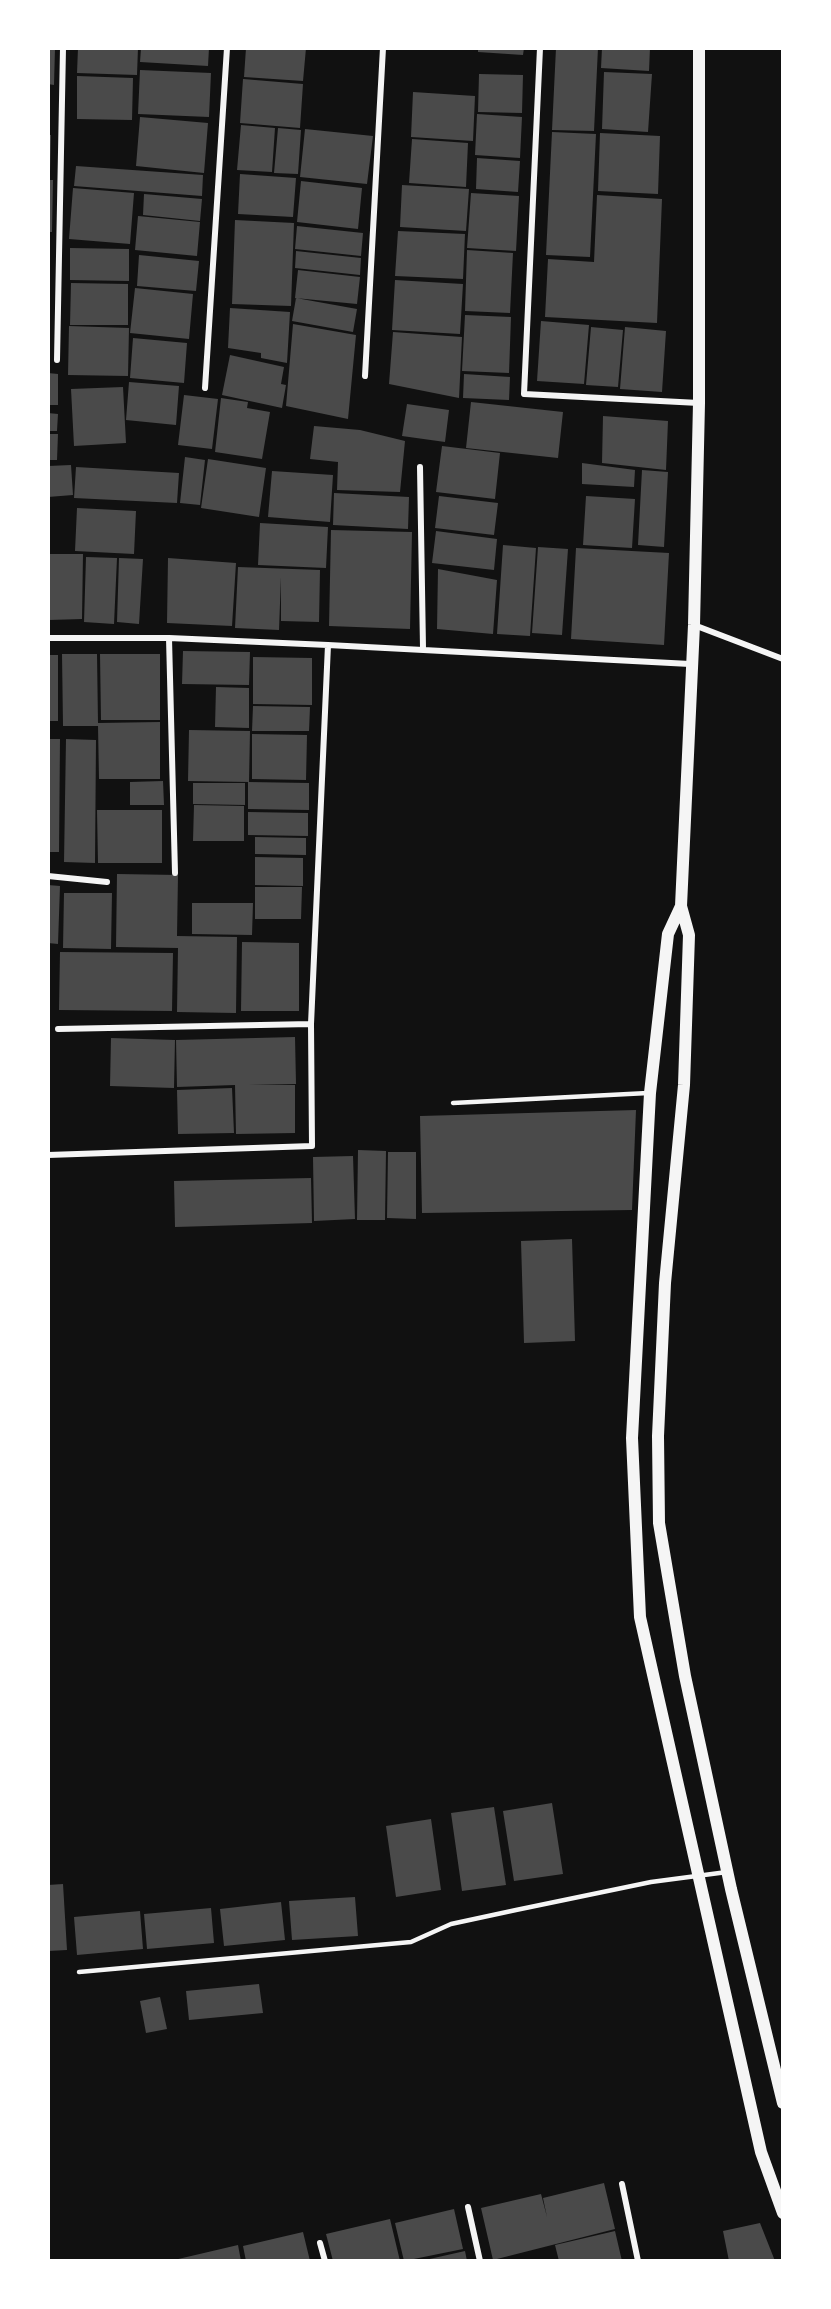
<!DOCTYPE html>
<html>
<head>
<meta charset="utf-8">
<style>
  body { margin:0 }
  #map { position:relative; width:831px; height:2309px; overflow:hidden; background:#111; font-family:"Roboto Condensed",sans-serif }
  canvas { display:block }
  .frame { position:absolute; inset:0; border:50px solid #fff; pointer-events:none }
</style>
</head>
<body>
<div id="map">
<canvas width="831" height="2309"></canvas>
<div class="frame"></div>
</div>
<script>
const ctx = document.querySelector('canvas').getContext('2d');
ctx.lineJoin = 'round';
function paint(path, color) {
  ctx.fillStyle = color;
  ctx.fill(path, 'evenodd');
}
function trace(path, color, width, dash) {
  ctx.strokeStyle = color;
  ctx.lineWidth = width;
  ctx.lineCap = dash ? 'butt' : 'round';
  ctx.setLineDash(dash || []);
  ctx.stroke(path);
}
paint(new Path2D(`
  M48 48H55L54 85 48 84Z
  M78 48H138L137 75 77 73Z
  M141 48H209L208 66 140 62Z
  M246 48H306L303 81 244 77Z
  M478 48H524L523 55 478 52Z
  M556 48H598L594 131 552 130Z
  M602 48H650L649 71 601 68Z
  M140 70 211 73 209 117 138 114Z
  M604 72 652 74 648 132 602 129Z
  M479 74 523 75 522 113 478 112Z
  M77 76 133 78 132 120 77 119Z
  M243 79 303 84 300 128 240 123Z
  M413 92 475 96 473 141 411 137Z
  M477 114 522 117 520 158 475 155Z
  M140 117 208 123 204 173 136 166Z
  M241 125 275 128 272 172 237 170Z
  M278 128 301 130 298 174 274 173Z
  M305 129 373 136 367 184 300 177Z
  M552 132 596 134 590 257 546 255Z
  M600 133 660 136 658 194 598 191Z
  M48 135H51L50 172H48Z
  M412 139 468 143 466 187 409 183Z
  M477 158 520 161 518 192 476 189Z
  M76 166 203 175 202 196 74 186Z
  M240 174 296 178 293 217 238 214Z
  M48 180H53L52 232H48Z
  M301 181 362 188 358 229 297 222Z
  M402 185 469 189 466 231 400 227Z
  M73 188 134 193 130 244 69 239Z
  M471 193 519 196 516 251 467 248Z
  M144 194 202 199 200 221 143 215Z
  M597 195 662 199 657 323 545 317 548 259 594 262Z
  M138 216 200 222 197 256 135 250Z
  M235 220 294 223 291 306 232 304Z
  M297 226 363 233 361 256 295 249Z
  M398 231 465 234 463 279 395 276Z
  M70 248 129 249V281L70 280Z
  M467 250 513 253 510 313 465 311Z
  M296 251 361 258 360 275 295 268Z
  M139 255 199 261 196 291 137 286Z
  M298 270 360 277 357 304 295 298Z
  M395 280 463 284 460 334 392 330Z
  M71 283 128 284V325H70Z
  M135 288 193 294 189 339 130 333Z
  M296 298 357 309 353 332 292 321Z
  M230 308 290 312 287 363 261 358V353L228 348Z
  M465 315 511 317 509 373 462 371Z
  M541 321 589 325 584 384 537 381Z
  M293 324 356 335 348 419 286 406Z
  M69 326 129 328 128 376 68 375Z
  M591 327 623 330 618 387 586 385Z
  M625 327 666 331 662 392 620 389Z
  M393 332 462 337 459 398 389 384Z
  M133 338 187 343 184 383 130 378Z
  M230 355 284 367 281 384 286 385 282 408 222 395Z
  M48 373 58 374V405H48Z
  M464 374 510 377 509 400 463 398Z
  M129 382 179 386 176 425 126 420Z
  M123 387 126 443 74 446 71 389Z
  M184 395 218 399 212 449 178 445Z
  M221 398 248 402 247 408 270 412 262 459 215 452Z
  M471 402 563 412 558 458 466 448Z
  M407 404 449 410 445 442 402 436Z
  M48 413 58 414 57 431H48Z
  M603 416 668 421 666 470 602 463Z
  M314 426 360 430 405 441 400 492 337 490 338 462 310 459Z
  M48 434H58L57 460H48Z
  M442 446 500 453 495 499 436 492Z
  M185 457 205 460 200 505 180 503Z
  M208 459 266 468 259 517 201 508Z
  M582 463 635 470 634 487 582 484Z
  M71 465 73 495 48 497V466Z
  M76 467 179 473 177 503 74 498Z
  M642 470 668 472 664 547 638 545Z
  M272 471 333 475 330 522 268 517Z
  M334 493 409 497 408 529 333 525Z
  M439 496 498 503 494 535 435 528Z
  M586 496 635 499 632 548 583 545Z
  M77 508 136 511 134 554 75 551Z
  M260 523 328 527 326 568 258 565Z
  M331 530 412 532 410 629 329 626Z
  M436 531 497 539 494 570 432 563Z
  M503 545 536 548 530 636 497 634Z
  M538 547 568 549 562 635 532 633Z
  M576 548 669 553 664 645 571 639Z
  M48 554H83L82 619 49 620Z
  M86 557 117 558 114 624 84 622Z
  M119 558 143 559 139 624 117 622Z
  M168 558 236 563 232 626 167 623Z
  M238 567 320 570 319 622 281 621V577L279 630 235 628Z
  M438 569 497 580 493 634 437 629Z
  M183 651 250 652 249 685 182 684Z
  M62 654H97L98 723 160 722V779H99L98 726H63Z
  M100 654H160V720H101Z
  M48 655H58V721H48Z
  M253 657 312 658V705L253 704Z
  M216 687 249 688V728L215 727Z
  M253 706 310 707 309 731H252Z
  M189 730 250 731 249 782 188 781Z
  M252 734 307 735 306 780 252 779Z
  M48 739H60L59 852H48Z
  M66 739 96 740 95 863 64 862Z
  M163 781 164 805H130V782Z
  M248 782 309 783V810L248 809Z
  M193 783H245V805L193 804Z
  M194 805 244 806V841H193Z
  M97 810H162V863H98Z
  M248 812 308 813V836L248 835Z
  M255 837 306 838V855L255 854Z
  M255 857 303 858V886L255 885Z
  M117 874 178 875 177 936 237 937 236 1013 177 1012 178 948 116 947Z
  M48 885 60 886 58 944 48 943Z
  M255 887H302L301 919H255Z
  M64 893H112L111 949 63 948Z
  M192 903H253L252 935 192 934Z
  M242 942 299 943V1011H241Z
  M60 952 173 953 172 1011 59 1010Z
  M295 1037 296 1084 249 1085H295V1133L236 1134 235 1085 177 1087 176 1040Z
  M111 1038 175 1040 174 1088 110 1086Z
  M232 1088 234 1133 178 1134 177 1090Z
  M636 1110 632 1210 422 1213 420 1116Z
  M358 1150 386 1151 385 1220H357Z
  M388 1152H416V1219L387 1218Z
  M353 1156 355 1219 314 1221 313 1157Z
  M311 1178 312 1223 175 1227 174 1181Z
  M572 1239 575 1341 524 1343 521 1241Z
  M552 1803 563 1874 514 1881 503 1811Z
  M494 1807 506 1885 462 1891 451 1813Z
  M431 1819 441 1890 396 1897 386 1826Z
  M63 1884 67 1950 48 1951V1885Z
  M355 1897 358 1936 292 1940 289 1901Z
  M281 1902 285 1940 224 1946 220 1909Z
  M211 1908 214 1943 147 1949 144 1914Z
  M140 1911 143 1949 77 1955 74 1917Z
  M259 1984 263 2013 189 2020 186 1991Z
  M160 1997 167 2029 146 2033 140 2001Z
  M604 2183 615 2229 493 2260 481 2208 541 2194 547 2217 543 2198Z
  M454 2209 463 2249 404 2261 395 2223Z
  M390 2219 400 2261H333L326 2234Z
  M760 2223 775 2261H729L723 2231Z
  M615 2231 622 2261H559L555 2245Z
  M303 2232 310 2261H246L243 2246Z
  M238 2245 241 2261H174V2260Z
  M465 2251 467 2261H425V2260Z`), '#4a4a4a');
trace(new Path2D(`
  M453 1103 648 1093
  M79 1972 411 1942 451 1924 516 1910 651 1882 727 1872`), '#f5f5f5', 4.5);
trace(new Path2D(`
  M540 48 524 394 699 403
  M57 360 63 48
  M365 376 383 48
  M205 388 227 48
  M420 467 423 648
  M694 625 783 659
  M48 638H169L328 645
  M169 638 175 873
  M48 876 107 882
  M58 1029 311 1024
  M48 1155 312 1146 311 1024 328 645 690 664
  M622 2184 638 2261
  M468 2207 480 2261
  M320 2243 325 2261`), '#f5f5f5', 6);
trace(new Path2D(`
  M699 48V403L694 625 681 906 668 934 650 1093 632 1438 640 1617 761 2152 783 2213
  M681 906 689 935 684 1085 665 1283 658 1436 659 1523 685 1676 731 1889 783 2103`), '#f5f5f5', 12);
</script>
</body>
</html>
